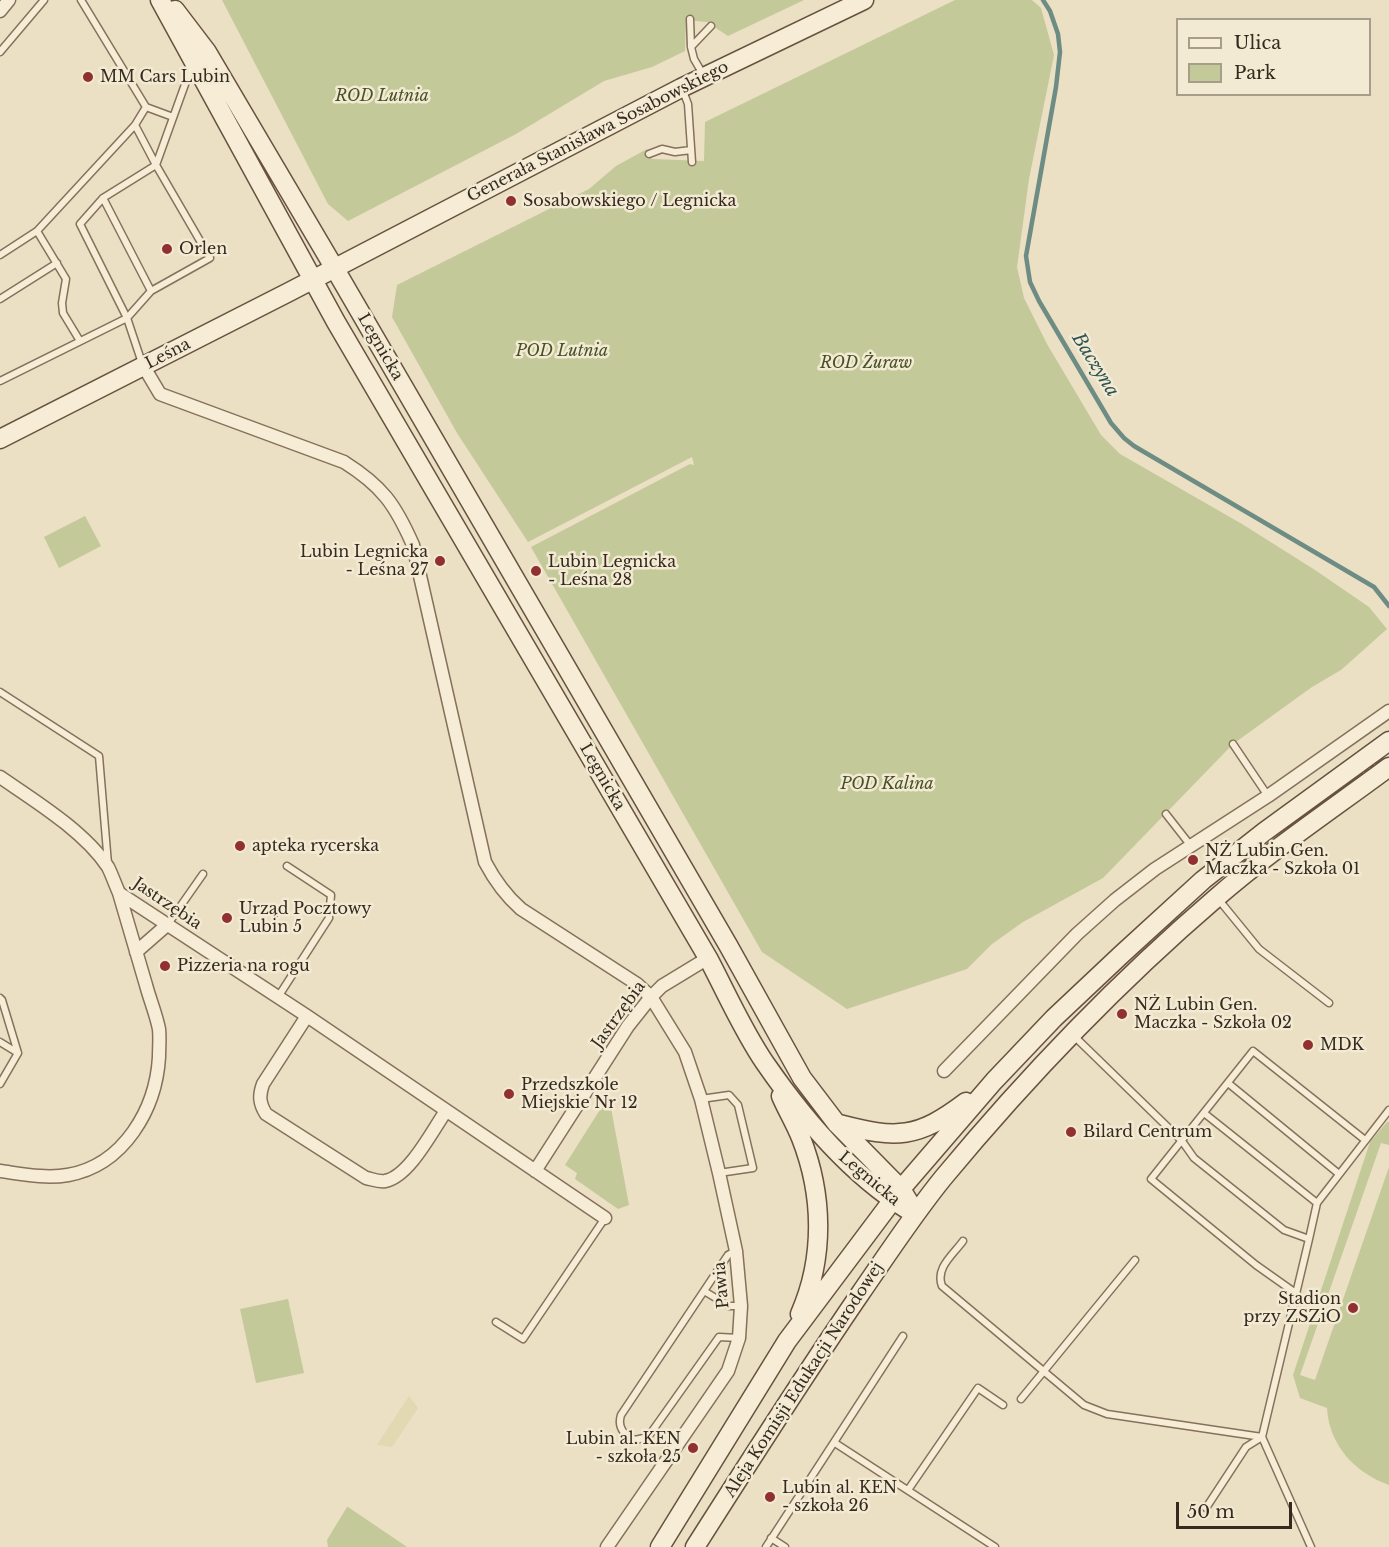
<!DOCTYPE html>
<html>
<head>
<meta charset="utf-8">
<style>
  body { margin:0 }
  #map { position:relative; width:1389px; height:1547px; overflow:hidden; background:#ebdfc4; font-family:"Libre Baskerville",serif }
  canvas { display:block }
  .legend { position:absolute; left:1176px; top:18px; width:195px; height:78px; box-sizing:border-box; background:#f3ead3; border:2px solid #a79d8b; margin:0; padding:8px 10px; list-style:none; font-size:18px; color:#362a1f }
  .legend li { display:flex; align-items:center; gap:12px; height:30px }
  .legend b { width:30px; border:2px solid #a79d8b }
  .scale { position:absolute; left:1176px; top:1502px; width:116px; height:27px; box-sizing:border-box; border:3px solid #362a1f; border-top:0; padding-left:8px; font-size:18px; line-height:21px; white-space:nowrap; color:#362a1f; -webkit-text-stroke:4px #f3ead3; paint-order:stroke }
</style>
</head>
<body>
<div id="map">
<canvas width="1389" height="1547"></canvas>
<ul class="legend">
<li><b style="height:8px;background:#f7edd7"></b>Ulica</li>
<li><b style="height:16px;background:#c3c999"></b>Park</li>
</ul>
<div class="scale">50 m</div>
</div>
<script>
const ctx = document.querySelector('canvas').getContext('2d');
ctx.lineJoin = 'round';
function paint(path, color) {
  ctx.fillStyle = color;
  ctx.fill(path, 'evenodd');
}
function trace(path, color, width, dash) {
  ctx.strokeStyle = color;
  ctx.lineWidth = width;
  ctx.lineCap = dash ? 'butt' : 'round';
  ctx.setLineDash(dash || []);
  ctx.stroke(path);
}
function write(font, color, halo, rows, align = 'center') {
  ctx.font = font + ' "Libre Baskerville",serif';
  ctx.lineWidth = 5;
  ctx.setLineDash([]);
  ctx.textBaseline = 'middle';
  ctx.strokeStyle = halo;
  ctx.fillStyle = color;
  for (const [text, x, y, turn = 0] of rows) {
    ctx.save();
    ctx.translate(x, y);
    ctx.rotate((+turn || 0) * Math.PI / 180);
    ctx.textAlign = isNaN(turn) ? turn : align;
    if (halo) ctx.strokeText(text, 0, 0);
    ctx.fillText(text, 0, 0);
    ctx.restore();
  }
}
paint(new Path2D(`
  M409 1396 418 1408 392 1447 377 1445Z`), '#e0d9b2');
paint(new Path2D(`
  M222 0H804L728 36 707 22 686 20 685 51 652 67 604 81 516 134 348 221 328 204Z
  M955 0H1032L1041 8 1054 55 1029 179 1017 267 1024 298 1047 344 1101 435 1120 454 1242 524 1315 570 1369 607 1387 629 1341 670 1312 687 1233 744 1103 878 1023 922 992 944 967 969 847 1009 762 952 531 547 690 464 694 465 692 457 528 542 457 433 392 317 397 285 589 189 616 166 647 149 652 159 704 161 705 122Z
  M85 516 101 546 59 568 44 537Z
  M601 1108H611L629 1205 618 1209 575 1179 577 1173 565 1165Z
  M1387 1122H1389V1145L1381 1143 1300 1375 1315 1380 1389 1167V1485C1355 1473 1329 1445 1327 1408L1300 1398 1293 1375 1370 1142Z
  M288 1299 304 1373 256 1383 240 1309Z
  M347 1507H348L407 1547H328L327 1540Z`), '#c3c999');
trace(new Path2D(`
  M1043 0 1050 11 1058 34 1060 52 1056 87 1026 256 1030 282 1039 301 1111 423 1124 438 1134 446 1374 587 1389 606`), '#6d8c84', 4.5);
const lane = new Path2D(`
  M81 0 146 107 173 117
  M690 19 691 47 694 59 704 76
  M691 47 711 26
  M0 52 44 0
  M683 91 688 104 692 162
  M649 154 662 149 675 152 691 150
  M103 198 151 291
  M37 231 66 279 62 303 63 313 80 341
  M0 255 37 231 135 125 146 107
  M0 299 57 263
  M142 363 127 318 80 224 103 198 156 165 192 65
  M0 381 127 318 151 291 210 258 156 165 135 125
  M0 692 99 756 108 864
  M1233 744 1268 796
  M1166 814 1191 846
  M1219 900 1259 949 1329 1003
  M168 924 203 874
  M278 997 329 918 331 895 287 866
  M0 998 2 1000 18 1053 0 1084
  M1074 1036 1182 1141 1194 1158 1284 1230 1309 1239 1262 1437 1311 1547
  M0 1042 18 1053
  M1228 1083 1339 1174
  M701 1099 729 1095 738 1105 753 1168 719 1173
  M1204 1113 1317 1203
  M1309 1239 1317 1203 1389 1110
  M963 1241C953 1255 935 1268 942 1286L1084 1405 1107 1414 1262 1437 1246 1447 1206 1508
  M735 1251 728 1255 621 1415C617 1428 624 1435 635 1440L648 1437 719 1337 739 1338
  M704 1291 729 1306H741
  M1297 1294 1256 1265 1151 1179 1253 1051 1365 1140
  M496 1322 523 1339 605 1218
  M1021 1399 1135 1260
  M835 1443 995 1547
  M908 1490 978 1388 1003 1405
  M771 1538 785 1547
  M766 1547 903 1336`);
const street = new Path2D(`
  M0 11 9 0
  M144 367 160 394 344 462C382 486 395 504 413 545L485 862C495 881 505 895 521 909L637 984 651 997 685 1052 701 1099 719 1173 736 1251 741 1306 739 1338 728 1371 607 1547
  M0 777C35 801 84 831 108 867 112 875 115 884 119 893L307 1016 605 1218
  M136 952 168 924
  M307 1016 263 1084C259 1095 259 1103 266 1114L366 1178C372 1179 378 1182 385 1181 409 1177 432 1131 446 1111
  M944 1071 1077 934 1115 900 1155 869 1268 796 1389 711
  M0 1171C22 1174 46 1179 68 1175 124 1165 156 1109 159 1057 159 1048 160 1038 159 1029 156 1014 150 1000 146 985 137 954 128 923 119 893
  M535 1171 628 1026 651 997 662 986 708 958`);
const secondary = new Path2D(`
  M160 0 336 322 708 958C726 992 743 1031 765 1063 805 1121 854 1179 915 1214
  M175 10 207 52 335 269 728 945 802 1078 837 1124 901 1189 915 1212
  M0 439 289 292 681 88 864 0
  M781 1096C787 1110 795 1123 801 1138 823 1194 825 1257 800 1314
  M839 1124C897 1139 917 1139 966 1102
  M660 1547 787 1341 901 1189 994 1081 1054 1018 1122 954 1203 880 1264 832 1389 741
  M695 1547C749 1462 803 1377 860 1294 887 1255 913 1215 943 1178 1026 1078 1117 983 1216 898 1270 851 1331 810 1389 767`);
trace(lane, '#85715c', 9);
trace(street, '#85715c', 15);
trace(secondary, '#66523f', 21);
trace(lane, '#f7edd7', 6);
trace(street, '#f7edd7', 12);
trace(secondary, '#f7edd7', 18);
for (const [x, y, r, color] of [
  [88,77,6,"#903031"],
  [511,201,6,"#903031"],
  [167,249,6,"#903031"],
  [440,561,6,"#903031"],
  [536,571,6,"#903031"],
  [240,846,6,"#903031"],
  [1193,860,6,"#903031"],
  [227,918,6,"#903031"],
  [165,966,6,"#903031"],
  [1122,1014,6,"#903031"],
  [1308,1045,6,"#903031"],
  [509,1094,6,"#903031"],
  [1071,1132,6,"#903031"],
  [1353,1308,6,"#903031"],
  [693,1448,6,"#903031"],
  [770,1497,6,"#903031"]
]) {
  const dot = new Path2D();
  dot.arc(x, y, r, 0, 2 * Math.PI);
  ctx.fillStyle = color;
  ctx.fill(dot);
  trace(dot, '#f3ead3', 2);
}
write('16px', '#362a1f', '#f3ead3', [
  ["MM Cars Lubin",100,77],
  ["Sosabowskiego / Legnicka",523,201],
  ["Orlen",179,249],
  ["Lubin Legnicka",428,552,"right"],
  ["- Leśna 27",428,570,"right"],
  ["Lubin Legnicka",548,562],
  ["- Leśna 28",548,580],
  ["apteka rycerska",252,846],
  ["NŻ Lubin Gen.",1205,851],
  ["Maczka - Szkoła 01",1205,869],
  ["Urząd Pocztowy",239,909],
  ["Lubin 5",239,927],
  ["Pizzeria na rogu",177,966],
  ["NŻ Lubin Gen.",1134,1005],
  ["Maczka - Szkoła 02",1134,1023],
  ["MDK",1320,1045],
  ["Przedszkole",521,1085],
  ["Miejskie Nr 12",521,1103],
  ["Bilard Centrum",1083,1132],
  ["Stadion",1341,1299,"right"],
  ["przy ZSZiO",1341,1317,"right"],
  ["Lubin al. KEN",681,1439,"right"],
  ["- szkoła 25",681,1457,"right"],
  ["Lubin al. KEN",782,1488],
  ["- szkoła 26",782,1506]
], 'left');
write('italic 16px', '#465127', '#f3ead3', [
  ["ROD Lutnia",382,96],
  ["POD Lutnia",562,351],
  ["ROD Żuraw",866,363],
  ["POD Kalina",887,784]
]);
write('16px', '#362a1f', '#f3ead3', [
  ["Generała Stanisława Sosabowskiego",598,132,-27],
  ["Legnicka",380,347,60],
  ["Leśna",168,354,-27],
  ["Legnicka",602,777,60],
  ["Jastrzębia",167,904,34],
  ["Jastrzębia",619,1015,-54],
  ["Legnicka",869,1179,40],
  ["Pawia",722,1285,-95],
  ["Aleja Komisji Edukacji Narodowej",804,1380,-57]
]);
write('italic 18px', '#2f5452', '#f3ead3', [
  ["Baczyna",1095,365,58]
]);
</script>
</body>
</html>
